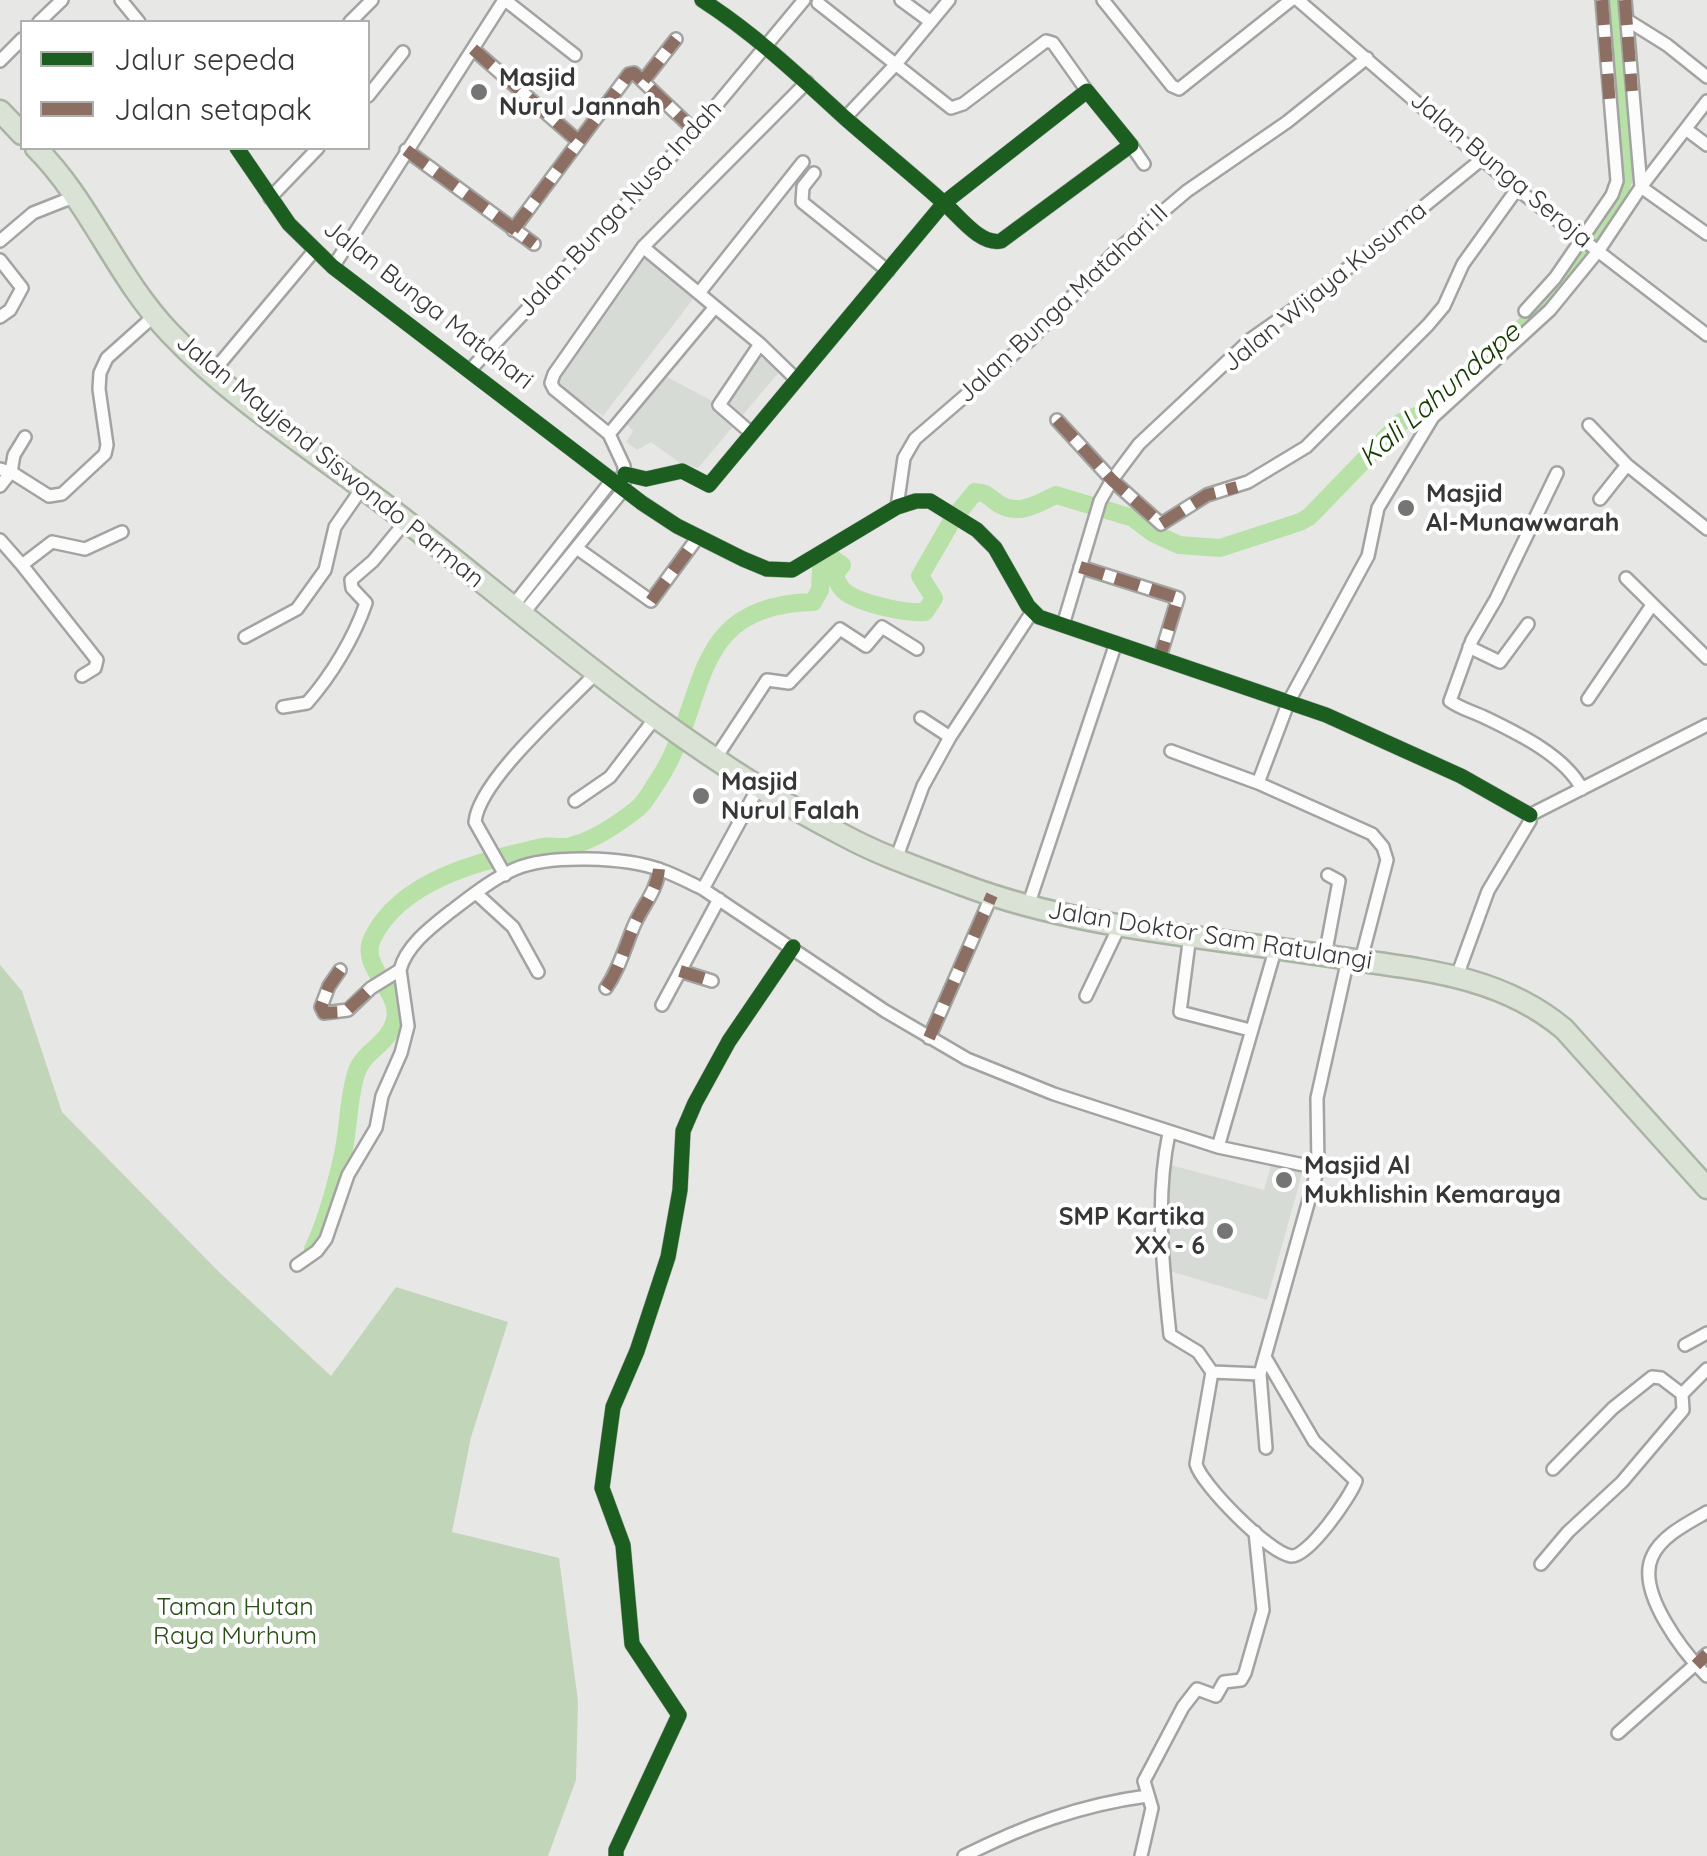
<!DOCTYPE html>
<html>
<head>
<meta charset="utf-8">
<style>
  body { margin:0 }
  #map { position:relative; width:1707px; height:1856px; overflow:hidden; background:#e7e8e6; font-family:Quicksand,sans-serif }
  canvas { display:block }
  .legend { position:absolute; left:20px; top:20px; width:350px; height:130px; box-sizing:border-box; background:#fff; border:2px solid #afafaf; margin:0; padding:12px 18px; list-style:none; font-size:30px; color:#363736 }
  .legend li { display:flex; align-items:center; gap:20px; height:50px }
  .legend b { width:50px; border:2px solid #afafaf }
</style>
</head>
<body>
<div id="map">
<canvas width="1707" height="1856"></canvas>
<ul class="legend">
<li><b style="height:12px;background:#1b5e20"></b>Jalur sepeda</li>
<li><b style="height:12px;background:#8d6e63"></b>Jalan setapak</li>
</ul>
</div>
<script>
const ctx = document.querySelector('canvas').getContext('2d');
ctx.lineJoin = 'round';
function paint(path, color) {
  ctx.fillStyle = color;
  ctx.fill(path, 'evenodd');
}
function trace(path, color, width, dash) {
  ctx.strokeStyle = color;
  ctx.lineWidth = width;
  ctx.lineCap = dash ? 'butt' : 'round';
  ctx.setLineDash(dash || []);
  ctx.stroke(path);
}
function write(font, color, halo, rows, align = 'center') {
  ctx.font = font + ' Quicksand,sans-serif';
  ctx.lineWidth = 8;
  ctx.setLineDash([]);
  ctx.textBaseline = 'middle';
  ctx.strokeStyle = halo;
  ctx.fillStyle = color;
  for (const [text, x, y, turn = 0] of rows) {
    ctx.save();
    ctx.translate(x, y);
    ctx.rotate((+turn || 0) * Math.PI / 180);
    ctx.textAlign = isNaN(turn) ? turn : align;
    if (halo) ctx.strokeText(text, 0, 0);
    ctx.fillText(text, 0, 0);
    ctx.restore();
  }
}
paint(new Path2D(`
  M643 256 697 294 603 416 554 383Z
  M756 353 780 371 698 468 680 463 651 442 637 450 626 442 633 431 626 424 665 376 720 405Z
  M1272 1162 1303 1170 1267 1300 1166 1270 1167 1164 1264 1190Z`), '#d7dbd5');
paint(new Path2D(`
  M0 965 22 991 62 1112 220 1273 331 1376 396 1287 508 1322 471 1437 452 1532 559 1558 578 1701 576 1780 548 1856H0Z`), '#c1d5b9');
trace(new Path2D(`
  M1505 345C1557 294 1623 228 1628 152L1610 0
  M313 1249C324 1227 335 1188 341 1163 349 1134 347 1103 356 1074 362 1051 389 1045 395 1020 402 990 357 967 373 937 403 878 483 861 542 847 552 845 561 849 571 846 594 840 618 824 637 809 646 802 652 789 659 779 710 700 686 605 813 602L820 590 821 568 832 558 842 565 834 575C837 580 839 586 843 590 856 603 907 614 925 612L934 598 920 576 953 519 975 492C985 492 988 496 996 502 1016 517 1036 505 1056 495L1133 518 1153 533 1179 545 1220 548 1300 522 1309 517 1401 422 1431 410 1456 389`), '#b7e1a6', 18);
const street = new Path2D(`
  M121 0 139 22
  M505 0 575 55
  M901 0 931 22
  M1103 0 1172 86 1179 89 1291 0
  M1298 0 1517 189 1707 335
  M1625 0 1641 187 1707 234
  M818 3 951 108 963 104 1046 41 1053 43 1087 91
  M1627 20 1667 45 1707 77
  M39 22 62 0
  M350 22 372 0
  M473 49 578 141
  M0 61 22 39
  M644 80 676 39
  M368 96 403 52
  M845 118 896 64 949 0
  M1687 130 1707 145
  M1131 145 1144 164
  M237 148 289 224 333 267 642 503 677 526 743 559 767 569 792 570 897 507 916 501H930L977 530 995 548 1028 606 1039 617 1326 715 1461 776 1530 815
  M406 150 534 244
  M814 173 803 187 802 202 888 271
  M270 198 318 148
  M513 230 629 74 634 73 695 131
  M0 241 33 213 76 196
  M643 247 760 344 796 379
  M0 260 22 288 10 310 0 317
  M333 267 504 0
  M699 293 803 162
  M1525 311 1555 278 1612 195 1617 181 1602 0
  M470 370 695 131 804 0
  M212 373 314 251
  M1057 420 1112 480 1161 524 1207 495 1248 482 1306 447 1428 325 1444 306 1463 264 1517 189
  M1589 425 1627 465 1707 529
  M750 432 719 405 760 344
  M609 434 554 389 551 383 554 374 643 247 807 82
  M25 437 14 455 11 472 49 496 62 494 105 454 107 445 99 389 100 373 107 358 154 316
  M0 469 11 472 0 486
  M1557 473 1496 599 1472 640 1450 701C1461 709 1474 712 1486 718 1519 734 1565 756 1582 789
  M625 474 646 479 682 471 709 485 944 203 1087 91 1131 145 1001 241C980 245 960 217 945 204 913 175 878 147 845 118 799 76 755 34 702 0
  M1600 499 1627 465
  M897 507 904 458 915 439 1030 340 1116 251 1187 191 1287 122 1367 58
  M0 540 22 565 52 542 85 549 122 532
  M578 549 651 601 698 537
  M22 565 97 660 95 668 82 676
  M1080 567 1178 598 1160 657
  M1626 578 1707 658
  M512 607 612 480 619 479
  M522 615 624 489V466L609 434 715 307
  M1063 625 1100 501 1112 480 1139 444 1251 339 1321 290 1482 159
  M245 637 297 609 325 570 335 527 362 488
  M1469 647 1500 662 1528 624
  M1588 699 1652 605
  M283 707 307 703C331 676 354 638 366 603L352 588 351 580 373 561 406 521
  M950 737 1032 612
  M1171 751 1258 783
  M715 759 767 680 789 683 840 629 866 646 882 627 917 649
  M575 801 610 777 655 718
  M1530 815 1707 725
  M896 859 923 786 950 737 921 718
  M505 875 475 822C479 780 565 706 596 673
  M703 889 885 1011 967 1059 1054 1094 1218 1147
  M477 894 513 927 538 972
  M1028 906 1116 643
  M1190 935 1180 1012 1250 1030
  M1276 947 1218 1147 1318 1168
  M1325 956 1339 881 1328 875
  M1361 960 1387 860 1383 847 1372 834 1258 783 1289 701 1368 556 1378 508 1433 417 1550 310 1599 250 1641 187 1707 101
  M340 970 329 986 321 1007 324 1013 348 1010 371 988 400 970
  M400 970C406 946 431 927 450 912 470 897 492 879 515 869 549 854 626 857 661 870 676 875 690 883 703 889L758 788
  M680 971 712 981
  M1457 976 1488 891 1530 821V815
  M606 988C619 969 624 950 633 928 641 907 657 892 659 869
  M1086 996 1120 925
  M662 1005 719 899
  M929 1038 992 895
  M1169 1133C1155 1200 1163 1268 1170 1335L1198 1352 1212 1372
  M297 1265 317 1251 326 1239 348 1175 376 1128 382 1096 401 1053 408 1026 400 970
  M1685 1345 1707 1333
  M1265 1357 1314 1441 1356 1481C1351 1496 1308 1558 1291 1556 1269 1553 1201 1484 1196 1464L1212 1372 1260 1374 1318 1168 1317 1098 1348 959
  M1260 1374 1266 1448
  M1553 1469 1613 1408 1652 1377 1661 1378 1682 1394
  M1707 1512C1688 1523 1661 1536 1652 1557 1636 1592 1684 1653 1707 1676
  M1541 1564 1568 1532 1622 1482 1683 1410 1682 1394 1707 1369
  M1618 1733 1707 1654
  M616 1856V1850L679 1715 632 1644 623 1545 602 1488 613 1407 637 1351 668 1257 680 1190 683 1131 695 1103 729 1041 793 947
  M964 1856C1024 1826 1080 1805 1147 1796
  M1141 1856 1152 1808 1144 1781 1183 1707 1197 1689 1216 1696 1224 1682 1241 1680 1245 1673 1263 1610 1255 1532`);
const highway = new Path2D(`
  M0 111 22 134
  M36 148C90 202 117 278 170 333 239 406 328 459 406 521 548 633 683 753 845 836 882 856 924 870 963 885 1077 928 1203 936 1322 955 1408 969 1495 971 1564 1029L1707 1188`);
trace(street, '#a3a4a2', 16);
trace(highway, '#aab4a5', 25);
trace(street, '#fbfcfb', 11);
trace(highway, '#d9e2d5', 20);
trace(new Path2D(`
  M1602 0 1610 107
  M1625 0 1632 91
  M473 49 578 141
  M644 80 676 39
  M406 150 534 244
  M513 230 629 74 634 73 695 131
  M1057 420 1112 480 1161 524 1207 495 1237 487
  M1080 567 1178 598 1160 657
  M651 601 698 537
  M340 970 329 986 321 1007 324 1013 345 1012 371 988
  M680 971 712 981
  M606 988C619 969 624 950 633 928 641 907 657 892 659 869
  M929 1038 992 895
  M1696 1665 1707 1654`), '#8d6e63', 12, [25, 12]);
trace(new Path2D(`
  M237 148 289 224 333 267 642 503 677 526 743 559 767 569 792 570 897 507 916 501H930L977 530 995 548 1028 606 1039 617 1326 715 1461 776 1530 815
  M625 474 646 479 682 471 709 485 944 203 1087 91 1131 145 1001 241C980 245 960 217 945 204 913 175 878 147 845 118 799 76 755 34 702 0
  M616 1856V1850L679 1715 632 1644 623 1545 602 1488 613 1407 637 1351 668 1257 680 1190 683 1131 695 1103 729 1041 793 947`), '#1b5e20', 15);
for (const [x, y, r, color] of [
  [479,92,10,"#747574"],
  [1406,508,10,"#747574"],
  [701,796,10,"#747574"],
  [1284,1180,10,"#747574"],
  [1225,1231,10,"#747574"]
]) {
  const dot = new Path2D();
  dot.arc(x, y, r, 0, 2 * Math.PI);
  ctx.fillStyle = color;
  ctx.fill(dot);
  trace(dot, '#fff', 4);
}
write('bold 25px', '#363736', '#fff', [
  ["Masjid",499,78],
  ["Nurul Jannah",499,107],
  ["Masjid",1426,494],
  ["Al-Munawwarah",1426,523],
  ["Masjid",721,782],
  ["Nurul Falah",721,811],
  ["Masjid Al",1304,1166],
  ["Mukhlishin Kemaraya",1304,1195],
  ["SMP Kartika",1205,1217,"right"],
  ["XX - 6",1205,1246,"right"]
], 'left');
write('25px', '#363736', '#fff', [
  ["Jalan Bunga Seroja",1501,170,40],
  ["Jalan Bunga Nusa Indah",620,209,-47],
  ["Jalan Wijaya Kusuma",1325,287,-39],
  ["Jalan Bunga Matahari II",1063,304,-43],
  ["Jalan Bunga Matahari",428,305,38],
  ["Jalan Mayjend Siswondo Parman",330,461,39],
  ["Jalan Doktor Sam Ratulangi",1210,936,9]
]);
write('25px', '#284e16', '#fff', [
  ["Taman Hutan",235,1607],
  ["Raya Murhum",235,1636]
]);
write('italic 28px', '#163b00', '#fff', [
  ["Kali Lahundape",1440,395,-41]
]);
</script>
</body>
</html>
